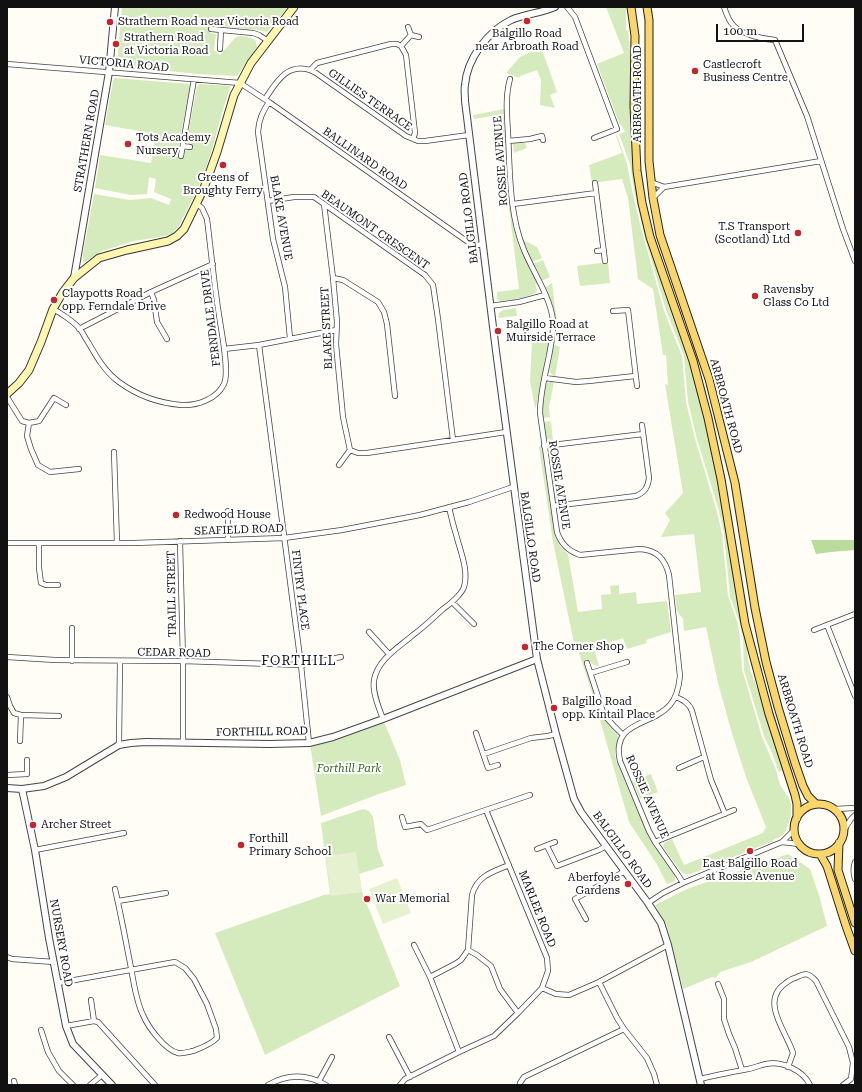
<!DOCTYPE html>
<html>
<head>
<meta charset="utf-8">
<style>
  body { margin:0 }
  #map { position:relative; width:862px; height:1092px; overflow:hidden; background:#fffdf5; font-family:"Roboto Serif",serif }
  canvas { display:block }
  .frame { position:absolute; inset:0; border:8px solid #111; pointer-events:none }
  .scale { position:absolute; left:716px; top:24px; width:88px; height:18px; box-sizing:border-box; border:2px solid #111; border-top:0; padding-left:5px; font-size:12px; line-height:14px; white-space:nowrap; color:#111; -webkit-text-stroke:3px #fff; paint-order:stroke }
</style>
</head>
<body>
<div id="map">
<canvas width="862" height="1092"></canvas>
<div class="frame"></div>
<div class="scale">100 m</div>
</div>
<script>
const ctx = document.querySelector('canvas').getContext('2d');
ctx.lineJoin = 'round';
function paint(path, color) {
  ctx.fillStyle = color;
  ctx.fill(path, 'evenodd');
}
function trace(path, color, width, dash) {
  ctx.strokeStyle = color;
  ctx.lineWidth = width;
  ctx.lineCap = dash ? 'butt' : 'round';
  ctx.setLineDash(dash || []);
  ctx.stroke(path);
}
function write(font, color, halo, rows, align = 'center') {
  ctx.font = font + ' "Roboto Serif",serif';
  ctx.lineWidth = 4;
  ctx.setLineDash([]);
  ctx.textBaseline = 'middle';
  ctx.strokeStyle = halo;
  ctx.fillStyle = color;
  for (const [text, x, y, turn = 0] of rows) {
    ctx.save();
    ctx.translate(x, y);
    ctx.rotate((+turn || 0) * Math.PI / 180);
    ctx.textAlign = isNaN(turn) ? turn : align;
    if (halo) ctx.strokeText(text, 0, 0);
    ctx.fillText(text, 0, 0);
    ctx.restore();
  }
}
paint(new Path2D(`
  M122 7H288L267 32 259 30 211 25 210 33 216 34 214 50 220 55 236 37C243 35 251 37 256 41L257 47 237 76 196 74 125 66 117 62Z
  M606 7H626V31L628 30 631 59V120L634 173 706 418 719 479 746 637 748 658 750 669 762 701 783 770 779 772 772 753 764 736 744 670 743 638 740 624 730 596 724 533 719 511 697 439 688 402 684 356 666 310 645 238 634 190 630 164 619 134 625 132 622 126 619 123 597 64 624 53Z
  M541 47 557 92 550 95 555 108 540 105 541 80 537 70 520 76 519 78 506 73 520 57Z
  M115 78 189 84 190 86 177 156 184 157 185 152 187 149 191 150 192 144 189 143 187 140 197 86 199 84 230 86V88L222 113 211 153 200 184 179 226 173 233 165 236 134 241 102 251 84 263 83 261V254L94 194 130 200 151 198 169 205 171 199 154 192 156 179 149 177 147 194 131 195 95 188 100 155 151 163 156 134 105 125 113 81Z
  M504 109V114L474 119 473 115Z
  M504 116C506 153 506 192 515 229 519 248 529 266 537 283L535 284C536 286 537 288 537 291 535 297 506 301 500 301L497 299V292L519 289 498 117Z
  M617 135 627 164 632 190 640 224 664 311 682 356 686 402 695 439 717 512 722 534 728 596 738 624 740 639 742 669 762 737 776 770 780 785 786 794 789 798 791 804V815L786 831 783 835 773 840V841L691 874H686L682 873 663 847 664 843 672 839 684 865 763 833 766 827 746 777 731 730 718 683 706 627 684 631 683 619 677 611 675 595 701 592 694 534 661 537 670 520 665 513 683 493 665 384 668 385 666 355H663L653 289 638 279 628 198 622 179 592 183 589 165 622 153 616 136Z
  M513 143H525L527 148 514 153Z
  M523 240 537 247 542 258 532 262Z
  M543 260 550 277 541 281 533 264Z
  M608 262 610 283 580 286 577 266Z
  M552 283 557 322 555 321 551 303 544 288Z
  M516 308 517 316 498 318 499 313 503 310Z
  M549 341 536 407 535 408 530 381 532 343Z
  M554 345 560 347 555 377 550 373 549 370Z
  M551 381 554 382 549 407 550 417 543 418V400L546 384Z
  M551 421 553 442C543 440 544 431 543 422Z
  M542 446 555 535 560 546 568 554 578 612 602 609 601 595 611 594 610 586 619 585V594L636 592 637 604 667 601 671 632 646 640 647 643 627 649 623 638 594 648 599 666C595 666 593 665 591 662L585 663 602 716 617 733 618 740 615 753 616 760 649 837 658 851 675 874V881L667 884 656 863 629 822 595 702 577 647 574 643 553 542 539 447Z
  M554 447 558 475H551L548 453C549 450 550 448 554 447Z
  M558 477 561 502 557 501 554 498 551 478Z
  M384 722 400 760 406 785 376 795 321 816 310 744 348 734Z
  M651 774 658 792 640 799 632 781Z
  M363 809 369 811 373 817 378 850 384 866 359 874 362 892 400 986 265 1055 215 933 324 895 330 894 321 823Z
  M788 854 810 869 819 895 827 926 751 962 720 972 716 978 712 977 683 989 667 926 655 905 687 889Z`), '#d5ebbd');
paint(new Path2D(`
  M811 540H855V550L831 552 816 554Z`), '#b9dc9c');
paint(new Path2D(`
  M356 852 362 892 331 896 326 856Z
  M397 878 411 913 383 924 369 889Z`), '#e6f2cf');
const minor = new Path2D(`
  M567 7 575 17 617 129 594 138
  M724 7C726 13 729 22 734 26 743 35 763 39 775 40L807 116 843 229 855 261
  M408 27 411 35 419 37
  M211 29 253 33 259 35 268 41
  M401 46 411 35
  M220 49 221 30
  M7 64 240 83 269 102 468 242 478 245 482 244
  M310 70 316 73 406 136 418 141H425L469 135
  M510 79C505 97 507 115 508 133 510 172 509 214 524 250 533 272 550 296 553 320 554 333 551 344 549 356 545 375 540 394 540 413L557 532C561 544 568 551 580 555L640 549C657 550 665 559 669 575L680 676C679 686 677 697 670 705 651 727 611 720 620 761L649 831 655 842 678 875 683 883
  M265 99C276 83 286 63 310 70L317 63 391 44H397L401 46 406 55 415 133 413 139
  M269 102C262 113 259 119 258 132L273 239 285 287 290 338
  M508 141 530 139 542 136 543 140
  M183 146 190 147
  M181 156 194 79
  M651 182 664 187 821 161
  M595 183 605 261
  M653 198 664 187
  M268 201 294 197H314L425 275 433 285 438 319 453 440
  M324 204 333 278 337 322 336 344 343 417 350 450 358 453H367L506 432
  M513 204 596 193
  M597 251 604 250
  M333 278 343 280 378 302 384 312 387 324 395 396
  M151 292 154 300 157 322 167 339
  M490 306 519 302 545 295
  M53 309C61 313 74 322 80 329 83 333 85 338 88 342 96 356 105 372 119 382 138 396 158 403 181 405 197 406 217 399 224 384 230 372 221 330 219 315 214 283 211 251 207 219L202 208 197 204
  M613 311 628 310 637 386
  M79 329 151 292 213 264
  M259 345 301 665 309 743
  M224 349 259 345 336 330
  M545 378 576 382 589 381 635 376
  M7 397 22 421 29 423 39 421 54 398 66 405
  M29 423 27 436 31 449 38 465 50 472 79 469
  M544 446 643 434
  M114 452 117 543
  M339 465 350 450
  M553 506 636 496C645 492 648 487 649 478L642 425
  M228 540V511
  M180 541 183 661V743
  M7 543H134L284 538 342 530 420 515 469 502 513 487
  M39 543V568L41 583 46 585H58
  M452 602 474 624
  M827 625 855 696
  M814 630 855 614
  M369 632 389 654
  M7 657 55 660 183 661 301 665 341 657
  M72 661V628
  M587 663 604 715 614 726 623 735
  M591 673 627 662
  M7 697 10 706 14 713 21 715 59 716
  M676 697C683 700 689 703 692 711L711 780 725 814
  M383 719C379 708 372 692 374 680 378 659 398 648 413 635 424 627 433 618 443 609 449 605 462 594 464 587 469 570 460 551 456 534 453 525 451 516 449 507
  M476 733 488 768 498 765
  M20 741 21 715
  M119 745 120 661
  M484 754 531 738 548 736 556 734
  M679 768 704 757
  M7 775 27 774V760
  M834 809 855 808
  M402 817 405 827 421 824 427 830 530 795
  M844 830 851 819 855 815
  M655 842 734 810
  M782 842 799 844
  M547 846 557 866 599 850 606 846
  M537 849 555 842
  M35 850 124 833
  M855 862C853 868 853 873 855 879
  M118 901 166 893
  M648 903 663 893 683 883 782 842 794 830
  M586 919 575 899 625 871
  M414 945 430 977 459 1052
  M468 950 477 955 491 966 500 989 518 1013
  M7 957 12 959 54 962
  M430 977 455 964 461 960 468 950 472 895C477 876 492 872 509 865
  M599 982 617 1018 624 1029 647 1058 654 1074 657 1085
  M58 983 175 962 185 968 194 979 207 1004 216 1029 217 1038C210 1045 201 1048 193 1051 188 1052 182 1054 178 1053 165 1050 148 1027 143 1015 136 1001 134 984 131 968 126 942 121 915 115 889
  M718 984 724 999V1019L729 1034 735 1048 742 1070
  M542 988 556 994 569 995 599 982 668 945
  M91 1000 94 1021
  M66 1026 94 1021 98 1022 155 1085
  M41 1030 48 1052 59 1071 73 1085
  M389 1037 410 1077
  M788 1067 793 1053C787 1033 762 1004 782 986 786 983 790 979 795 978 805 973 808 972 816 981L849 1047 853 1063 851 1079 843 1085
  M700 1079C716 1075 732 1072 748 1069 754 1068 760 1065 766 1064 782 1061 803 1070 810 1085
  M14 1081 15 1085
  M319 1081 332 1057
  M90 1085 102 1075
  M268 1085C287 1074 307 1074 326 1085
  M400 1085 405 1079 459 1052 494 1036 518 1013 542 988 548 971 547 958 486 810
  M520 1085V1083L524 1077 624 1029`);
const tertiary = new Path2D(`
  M555 7C541 13 525 14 511 20 487 32 467 59 465 85 464 90 465 96 465 101L496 351 537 659 556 734 574 799 581 812 648 903 661 923 668 945 701 1085
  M74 278 109 72 115 7
  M7 788 22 789 44 786 66 777 99 757 119 745 131 743 146 742 270 744 309 743 333 737 383 719 537 659
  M22 789 35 850 49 938 66 1026 73 1044 112 1085`);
const secondary = new Path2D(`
  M7 394 19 383 29 370 41 342 53 309 63 292 74 278 99 258 127 250 168 241 177 236 184 229 204 188 217 152 234 95 251 63 294 7`);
const primary = new Path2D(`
  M631 7 635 36 634 106 637 171 642 203 650 237 693 361 708 418 721 479 745 624 769 714 795 795 797 804V818
  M647 7 649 20V161L653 198 660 235 709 379 735 483 755 608 766 662 778 707 795 763 803 786 808 796 816 804
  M794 829a25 25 0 1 1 50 0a25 25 0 1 1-50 0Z
  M839 843 838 870 855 923
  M820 854 827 866 846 926 855 951`);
trace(minor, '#444', 6);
trace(tertiary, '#444', 8);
trace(secondary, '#333', 9);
trace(primary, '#222', 9);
trace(minor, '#fff', 4.5);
trace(tertiary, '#fff', 6);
trace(secondary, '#fff6b0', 7);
trace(primary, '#f9d66b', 7);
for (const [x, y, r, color] of [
  [527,21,4,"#c4262e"],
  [110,22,4,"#c4262e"],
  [116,44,4,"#c4262e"],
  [695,71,4,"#c4262e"],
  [128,144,4,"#c4262e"],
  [223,165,4,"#c4262e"],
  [798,233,4,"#c4262e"],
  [755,296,4,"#c4262e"],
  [54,300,4,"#c4262e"],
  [498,331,4,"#c4262e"],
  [176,515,4,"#c4262e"],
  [525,647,4,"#c4262e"],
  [554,708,4,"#c4262e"],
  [33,825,4,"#c4262e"],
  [241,845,4,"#c4262e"],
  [750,851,4,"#c4262e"],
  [628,884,4,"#c4262e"],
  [367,899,4,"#c4262e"]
]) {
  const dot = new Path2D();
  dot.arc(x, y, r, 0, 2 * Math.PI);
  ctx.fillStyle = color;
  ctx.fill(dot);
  trace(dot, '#fff', 1.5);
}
write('11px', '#111', '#fff', [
  ["Strathern Road near Victoria Road",118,22],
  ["Balgillo Road",527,34,"center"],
  ["near Arbroath Road",527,47,"center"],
  ["Strathern Road",124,38],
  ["at Victoria Road",124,51],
  ["Castlecroft",703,65],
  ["Business Centre",703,78],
  ["Tots Academy",136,138],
  ["Nursery",136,151],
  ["Greens of",223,178,"center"],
  ["Broughty Ferry",223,191,"center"],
  ["T.S Transport",790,227,"right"],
  ["(Scotland) Ltd",790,240,"right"],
  ["Ravensby",763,290],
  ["Glass Co Ltd",763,303],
  ["Claypotts Road",62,294],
  ["opp. Ferndale Drive",62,307],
  ["Balgillo Road at",506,325],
  ["Muirside Terrace",506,338],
  ["Redwood House",184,515],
  ["The Corner Shop",533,647],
  ["Balgillo Road",562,702],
  ["opp. Kintail Place",562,715],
  ["Archer Street",41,825],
  ["Forthill",249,839],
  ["Primary School",249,852],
  ["East Balgillo Road",750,864,"center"],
  ["at Rossie Avenue",750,877,"center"],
  ["Aberfoyle",620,878,"right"],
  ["Gardens",620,891,"right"],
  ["War Memorial",375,899]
], 'left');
write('11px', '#111', '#fff', [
  ["VICTORIA ROAD",124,64,5],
  ["ARBROATH ROAD",638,94,-90],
  ["GILLIES TERRACE",370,100,35],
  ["STRATHERN ROAD",87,141,-80],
  ["BALLINARD ROAD",365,159,35],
  ["ROSSIE AVENUE",501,161,-94],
  ["BLAKE AVENUE",281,218,80],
  ["BALGILLO ROAD",469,218,-97],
  ["BEAUMONT CRESCENT",375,230,35],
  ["FERNDALE DRIVE",211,318,-97],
  ["BLAKE STREET",327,328,-93],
  ["ARBROATH ROAD",726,406,75],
  ["ROSSIE AVENUE",559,485,81],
  ["SEAFIELD ROAD",239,530,-2],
  ["BALGILLO ROAD",530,537,82],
  ["FINTRY PLACE",300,590,83],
  ["TRAILL STREET",172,594,-91],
  ["CEDAR ROAD",174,653,1],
  ["ARBROATH ROAD",795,721,73],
  ["FORTHILL ROAD",262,732,-1],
  ["ROSSIE AVENUE",647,797,66],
  ["BALGILLO ROAD",622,850,54],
  ["MARLEE ROAD",537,909,68],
  ["NURSERY ROAD",61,943,80]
]);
write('italic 11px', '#2f6b1f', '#fff', [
  ["Forthill Park",349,769]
]);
ctx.letterSpacing = '1px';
write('13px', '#111', '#fff', [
  ["FORTHILL",299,661]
]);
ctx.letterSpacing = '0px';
</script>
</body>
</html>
